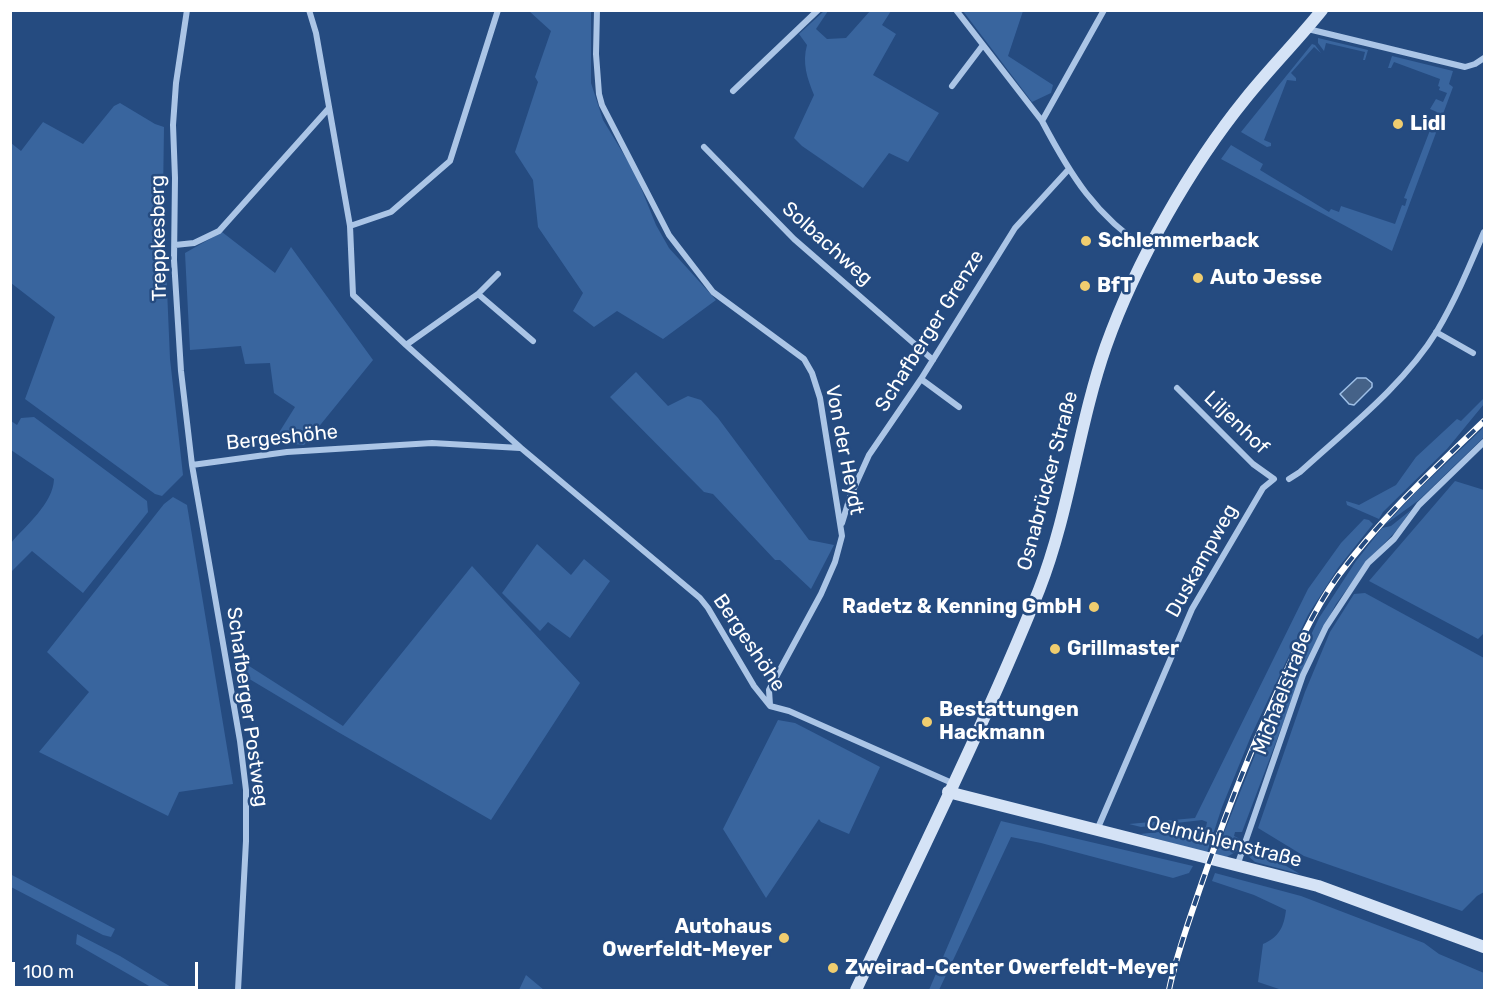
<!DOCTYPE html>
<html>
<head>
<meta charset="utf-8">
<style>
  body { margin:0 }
  #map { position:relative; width:1495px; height:1001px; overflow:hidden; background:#254b80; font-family:Rubik,sans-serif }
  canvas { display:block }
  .frame { position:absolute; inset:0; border:12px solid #fff; pointer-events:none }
  .scale { position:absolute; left:12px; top:962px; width:186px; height:27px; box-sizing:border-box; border:3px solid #fff; border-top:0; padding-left:8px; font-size:18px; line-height:21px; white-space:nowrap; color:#fff; -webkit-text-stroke:4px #254b80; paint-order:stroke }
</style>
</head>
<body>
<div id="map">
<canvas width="1495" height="1001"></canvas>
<div class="frame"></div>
<div class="scale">100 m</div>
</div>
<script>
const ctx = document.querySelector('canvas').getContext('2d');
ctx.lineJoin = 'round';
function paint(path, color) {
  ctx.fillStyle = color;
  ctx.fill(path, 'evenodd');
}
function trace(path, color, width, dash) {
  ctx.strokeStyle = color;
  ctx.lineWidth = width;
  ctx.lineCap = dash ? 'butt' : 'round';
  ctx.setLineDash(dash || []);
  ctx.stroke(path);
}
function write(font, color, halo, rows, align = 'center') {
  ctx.font = font + ' Rubik,sans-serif';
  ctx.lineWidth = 5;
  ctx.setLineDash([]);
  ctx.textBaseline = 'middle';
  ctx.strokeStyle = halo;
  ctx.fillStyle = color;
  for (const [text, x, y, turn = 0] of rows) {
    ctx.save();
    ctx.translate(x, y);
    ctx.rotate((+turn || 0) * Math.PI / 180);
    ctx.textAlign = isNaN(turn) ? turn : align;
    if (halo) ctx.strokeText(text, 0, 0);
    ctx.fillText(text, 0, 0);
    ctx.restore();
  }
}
paint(new Path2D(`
  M529 11H591V83L603 120 635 173 656 225 669 248 716 300 663 339 617 311 594 327 573 311 583 293 538 227 533 180 515 152 538 82 535 77 551 31Z
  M824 11H828L816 29 827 39 846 38 870 11H891L882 25 896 34 873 75 939 113 908 162 889 153 863 188 802 146 794 138 814 95C807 78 802 63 807 45L799 34Z
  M963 11H1023L1008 56 1053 85 1051 93 1032 102Z
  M1318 38 1368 50 1365 60H1363L1365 52 1326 43 1324 51 1318 43Z
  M1312 44 1315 45 1321 53 1314 47 1291 73 1296 78V81L1287 80 1264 140 1271 143V146L1267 147 1241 132Z
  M1392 56 1453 71 1449 84 1453 87 1392 251 1221 159 1231 145 1263 164 1260 170 1329 212 1331 209 1339 212 1341 206 1395 224 1402 205 1405 206 1407 199 1404 198 1437 112 1430 109 1436 99 1443 102 1447 93 1439 90 1440 87 1438 86 1440 79 1394 62 1391 68H1388Z
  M120 103 155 124 164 127 163 196 170 359 183 475 162 496 155 494 25 399 55 317 11 283V143L21 151 43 122 83 144 114 106Z
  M222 232 275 273 291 247 373 360 304 445 282 443 275 439 295 407 274 393 270 363 245 364 241 346 190 350 185 253Z
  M636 372 668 406 688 396 701 400 718 418 809 540 834 545 811 589 780 560H775L713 494 704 492 610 397Z
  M1484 398V404L1447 449 1383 512 1379 519 1347 505 1346 501 1359 505 1396 485 1416 457 1457 419 1461 421Z
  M34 417 147 501 148 512 83 593 32 551 11 572V543C26 525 53 504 54 479L11 450V421L17 425 21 418Z
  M1484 427V437L1419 500 1386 524 1416 492Z
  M1455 481 1484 490V633L1478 639 1369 581Z
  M173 497 187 505 233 784 179 792 168 816 39 752 89 692 47 652 164 504Z
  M1411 510 1398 529 1370 558 1336 604 1321 633 1293 697 1242 832H1235L1234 836 1240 839 1237 851 1227 857 1215 855 1261 740 1319 618 1356 561 1382 528 1391 526Z
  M1364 519 1369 520 1373 524 1338 568 1308 615 1251 736 1222 807 1207 853 1140 834 1206 827 1207 822 1202 820 1141 827 1129 824 1195 818 1308 589 1341 543Z
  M537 544 571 575 584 559 610 581 570 638 548 622 540 631 502 593Z
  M472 566 580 683 491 820 338 732 236 671 235 657 343 726Z
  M1365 593 1484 658V892L1477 896 1462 911 1304 856 1258 828 1305 692 1330 632 1354 594Z
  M778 720 795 723 880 767 849 834 821 822 819 819 766 898 723 829Z
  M1001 821 1193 866 1189 873 1173 878 1041 843 1011 837 939 990H929Z
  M1248 844 1300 874 1255 862 1247 855Z
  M1215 873 1301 896 1424 943 1439 954 1484 973V990H1282L1258 982 1263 944C1279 937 1284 927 1286 910L1254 895 1212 881Z
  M10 874 115 929 111 937 103 935 11 887Z
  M77 934 120 956 176 990H156L76 944Z
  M526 975 544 990H519Z`), '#39659e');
const water = new Path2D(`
  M1357 378H1366L1372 383V387L1354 405 1349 404 1340 394Z`);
paint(water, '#456288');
trace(water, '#9fc0e7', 1.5);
trace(new Path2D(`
  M187 10 176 83 173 125 175 178 174 260 181 371 192 465 240 741 246 790V841L238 990
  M309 10 316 33 350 226 353 295 406 345 521 448 700 598 708 608 754 686 770 706 789 711 952 783
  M597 10 596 54 599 94 602 105 669 235 713 292 804 359 812 373 820 398 842 536 835 562 821 594 769 690 770 705
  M956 10 1042 121
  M1104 10 1042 121C1071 176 1095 215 1148 250
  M1308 29 1465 67 1475 64 1484 58
  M952 86 983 45
  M733 91 818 10
  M704 147 794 239 933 360
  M350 226 391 212 450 161 498 10
  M175 245 194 243 219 231 329 108
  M478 294 498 274
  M1436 332 1473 353
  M406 345 478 294 533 341
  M921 379 959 407
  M192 465 287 452 432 443 520 448
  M1289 479 1300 472C1347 429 1404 385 1437 331 1456 299 1470 265 1484 232
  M842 523 850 497 869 455 921 379 1015 228 1068 170
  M1097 830 1192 609 1263 488 1274 479 1253 464 1177 388
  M1237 866 1303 675 1326 627 1368 563 1394 539 1419 505 1484 442`), '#abc5e6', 6);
trace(new Path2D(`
  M948 792 1318 886 1484 947
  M856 990C918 858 984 726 1039 590 1070 511 1078 426 1106 346 1136 262 1190 167 1246 98 1270 68 1298 40 1322 10`), '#d5e3f6', 12);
const rail = new Path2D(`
  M1169 990C1176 956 1188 924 1199 891 1220 830 1242 771 1268 713 1289 666 1308 618 1338 576 1381 518 1433 470 1484 421`);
trace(rail, '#fff', 6);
trace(rail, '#254b80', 4, [11]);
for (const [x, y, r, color] of [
  [1398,124,6,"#f0cd6f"],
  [1086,241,6,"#f0cd6f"],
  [1198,278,6,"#f0cd6f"],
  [1085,286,6,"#f0cd6f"],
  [1094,607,6,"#f0cd6f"],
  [1055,649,6,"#f0cd6f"],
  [927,722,6,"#f0cd6f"],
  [784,938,6,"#f0cd6f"],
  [833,968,6,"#f0cd6f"]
]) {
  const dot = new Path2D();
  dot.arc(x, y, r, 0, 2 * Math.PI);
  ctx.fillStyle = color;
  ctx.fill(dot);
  trace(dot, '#254b80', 2);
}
write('bold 20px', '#fff', '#254b80', [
  ["Lidl",1410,124],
  ["Schlemmerback",1098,241],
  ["Auto Jesse",1210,278],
  ["BfT",1097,286],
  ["Radetz & Kenning GmbH",1082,607,"right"],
  ["Grillmaster",1067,649],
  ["Bestattungen",939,710],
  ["Hackmann",939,733],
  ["Autohaus",772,927,"right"],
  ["Owerfeldt-Meyer",772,950,"right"],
  ["Zweirad-Center Owerfeldt-Meyer",845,968]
], 'left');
write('20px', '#fff', '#254b80', [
  ["Treppkesberg",159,238,-91],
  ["Solbachweg",827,244,42],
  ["Schafberger Grenze",930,331,-58],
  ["Liljenhof",1236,423,44],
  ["Bergeshöhe",282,438,-6],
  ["Von der Heydt",844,450,79],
  ["Osnabrücker Straße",1048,481,-75],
  ["Duskampweg",1202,561,-61],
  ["Bergeshöhe",749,643,56],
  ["Michaelstraße",1283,693,-69],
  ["Schafberger Postweg",247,707,82],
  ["Oelmühlenstraße",1224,842,14]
]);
</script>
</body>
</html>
